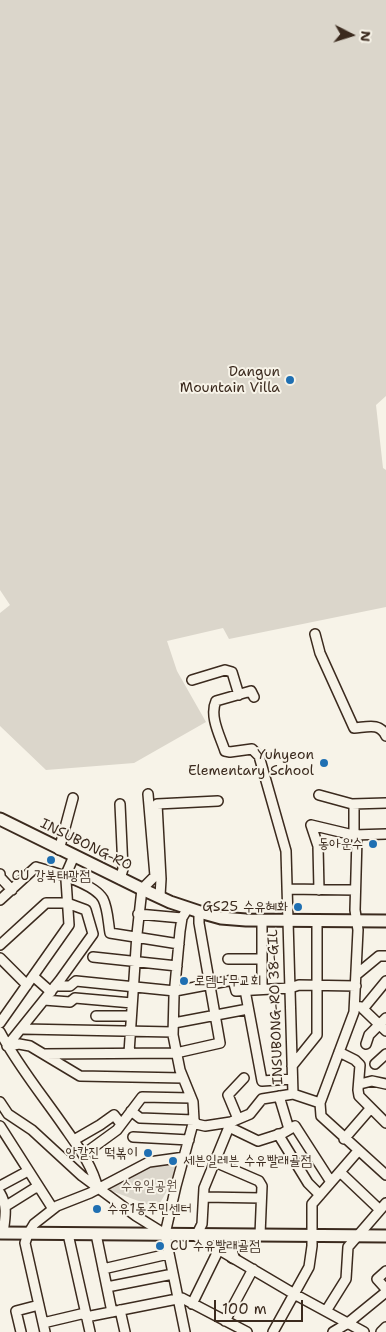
<!DOCTYPE html>
<html>
<head>
<meta charset="utf-8">
<style>
  body { margin:0 }
  #map { position:relative; width:386px; height:1332px; overflow:hidden; background:#f7f3e8; font-family:"Shantell Sans",sans-serif }
  canvas { display:block }
  .north { position:absolute; left:326px; top:10px; width:50px; height:50px; -webkit-text-stroke:4px #f7f3e8; paint-order:stroke; rotate:95deg; font-size:14px; font-weight:700; line-height:20px; text-align:center; color:#3b2a1e }
  .north::after { content:''; display:block; margin:auto; width:18px; height:22px; background:#3b2a1e; clip-path:polygon(50% 0,100% 100%,50% 72%,0 100%) }
  .scale { position:absolute; left:214px; top:1300px; width:89px; height:22px; box-sizing:border-box; border:2px solid #3b2a1e; border-top:0; padding-left:6px; font-size:15px; line-height:18px; white-space:nowrap; color:#3b2a1e; -webkit-text-stroke:4px #f7f3e8; paint-order:stroke }
</style>
</head>
<body>
<div id="map">
<canvas width="386" height="1332"></canvas>
<div class="north">N</div>
<div class="scale">100 m</div>
</div>
<script>
const ctx = document.querySelector('canvas').getContext('2d');
ctx.lineJoin = 'round';
function paint(path, color) {
  ctx.fillStyle = color;
  ctx.fill(path, 'evenodd');
}
function trace(path, color, width, dash) {
  ctx.strokeStyle = color;
  ctx.lineWidth = width;
  ctx.lineCap = dash ? 'butt' : 'round';
  ctx.setLineDash(dash || []);
  ctx.stroke(path);
}
function write(font, color, halo, rows, align = 'center') {
  ctx.font = font + ' "Shantell Sans","Poor Story",sans-serif';
  ctx.lineWidth = 4;
  ctx.setLineDash([]);
  ctx.textBaseline = 'middle';
  ctx.strokeStyle = halo;
  ctx.fillStyle = color;
  for (const [text, x, y, turn = 0] of rows) {
    ctx.save();
    ctx.translate(x, y);
    ctx.rotate((+turn || 0) * Math.PI / 180);
    ctx.textAlign = isNaN(turn) ? turn : align;
    if (halo) ctx.strokeText(text, 0, 0);
    ctx.fillText(text, 0, 0);
    ctx.restore();
  }
}
paint(new Path2D(`
  M0 0H386V396L376 405 383 468 386 470V607L229 639 223 628 167 641 177 671 206 722 134 763 46 770 0 726V613L10 605 0 590Z
  M182 1161 174 1192 167 1191 157 1208 109 1190V1186L148 1166Z`), '#dbd6cb');
const minor = new Path2D(`
  M315 634 320 653 354 728C367 727 380 722 386 736
  M192 680 225 670 232 672 239 695
  M254 697 251 691 216 701C209 716 220 736 225 751L230 752 252 749 259 756 286 851 293 1094
  M319 795 352 804 386 803
  M120 804 123 869 120 879
  M354 804V832L357 838 355 910 358 930 354 1012 320 1103 321 1116 386 1175
  M311 825 353 835 386 834
  M311 825 318 846 319 890
  M59 850 73 798
  M0 874V877L12 890
  M287 889 355 890
  M160 896 161 879 157 804 218 801
  M0 900 36 867C53 872 94 883 103 899 108 909 108 922 110 933L179 944
  M138 914 182 918
  M262 920V989
  M0 945 46 903H67L86 910 93 934 60 980 7 1046
  M93 957 177 966
  M0 958 27 985
  M228 959H262
  M356 975 379 956H386
  M33 976 51 992
  M55 986H70L76 981 175 991 233 980 236 991 290 988 299 985 356 986
  M245 990 262 1081 292 1079
  M44 1000 70 1002 75 998 132 1003
  M355 1006 361 1007 386 1031
  M363 1009 386 981
  M96 1016H131
  M0 1023 69 925 66 880 67 872 74 856
  M174 1023 248 1009
  M23 1029 173 1032
  M0 1032C18 1066 43 1096 65 1128 79 1148 92 1165 98 1189
  M366 1044 369 1035 386 1018
  M8 1046 19 1044 30 1046 80 1076 183 1078
  M339 1052 355 1060 360 1065 358 1090 359 1096 386 1123
  M129 1053 137 934 142 889 155 876 148 794
  M44 1054 176 1053 220 1043 199 923V912
  M375 1064 386 1054
  M292 1066 317 1035V920
  M360 1084 372 1081 386 1084
  M279 1096 289 1129
  M0 1102 8 1114 32 1130 82 1176 136 1216 165 1234
  M320 1103 293 1094 262 1099 250 1114 231 1122 204 1188 202 1224 196 1236 296 1295 364 1332
  M131 1111 140 1118 194 1120 196 1124 205 1126 231 1122
  M238 1119 228 1095 244 1078
  M0 1126 53 1209
  M229 1127 258 1141 283 1133 295 1126 331 1182
  M278 1134 308 1183 320 1195
  M133 1137 189 1140
  M344 1139 370 1109
  M74 1140 100 1125 114 1115 121 1124
  M84 1154 117 1130 142 1097 191 1098
  M215 1162 259 1181 262 1186 260 1235
  M340 1172 380 1210
  M0 1186 28 1171
  M0 1193C8 1206 5 1218 3 1233
  M204 1197 261 1198
  M6 1206 38 1186
  M68 1234 90 1332
  M96 1234 112 1312
  M103 1269 168 1254
  M386 1271 377 1279 386 1289
  M107 1287 173 1274
  M192 1304 219 1249
  M120 1310 125 1332
  M326 1311 346 1279 348 1247 386 1203
  M225 1321 253 1269
  M43 1323 81 1314 91 1316 182 1298 247 1332
  M21 1332 16 1311 39 1305
  M45 1332 25 1243 28 1234 34 1224 57 1206 90 1193 149 1162 185 1157
  M185 1332 165 1234 176 1186 194 1120 193 1102 180 1070 173 1035 174 996 180 931 182 918 188 908
  M273 1332 309 1267 312 1246V1204L358 1151
  M333 1332 348 1323 386 1292
  M381 1332 386 1327`);
const major = new Path2D(`
  M0 819 142 889 170 902 203 913 221 918 246 920 386 921
  M0 1233 386 1236
  M233 1235 230 1247 233 1257`);
trace(minor, '#3b2a1e', 12);
trace(major, '#3b2a1e', 15);
trace(minor, '#f7f3e8', 9);
trace(major, '#f7f3e8', 11);
for (const [x, y, r, color] of [
  [290,380,5,"#1f6fb2"],
  [324,763,5,"#1f6fb2"],
  [373,844,5,"#1f6fb2"],
  [51,860,5,"#1f6fb2"],
  [298,907,5,"#1f6fb2"],
  [184,981,5,"#1f6fb2"],
  [148,1153,5,"#1f6fb2"],
  [173,1161,5,"#1f6fb2"],
  [97,1209,5,"#1f6fb2"],
  [160,1246,5,"#1f6fb2"]
]) {
  const dot = new Path2D();
  dot.arc(x, y, r, 0, 2 * Math.PI);
  ctx.fillStyle = color;
  ctx.fill(dot);
  trace(dot, '#f7f3e8', 2);
}
write('14px', '#3b2a1e', '#f7f3e8', [
  ["Dangun",280,372],
  ["Mountain Villa",280,388],
  ["Yuhyeon",314,755],
  ["Elementary School",314,771],
  ["동아운수",363,844],
  ["CU 강북태광점",51,876,"center"],
  ["GS25 수유혜화",288,907],
  ["로뎀나무교회",194,981,"left"],
  ["앙칼진 떡볶이",138,1153],
  ["세븐일레븐 수유빨래골점",183,1161,"left"],
  ["수유1동주민센터",107,1209,"left"],
  ["CU 수유빨래골점",170,1246,"left"]
], 'right');
write('14px', '#3b2a1e', '#f7f3e8', [
  ["INSUBONG-RO",86,845,26],
  ["INSUBONG-RO 38-GIL",276,1007,-92]
]);
write('14px', '#5b4c41', '#f7f3e8', [
  ["수유일공원",149,1186]
]);
</script>
</body>
</html>
